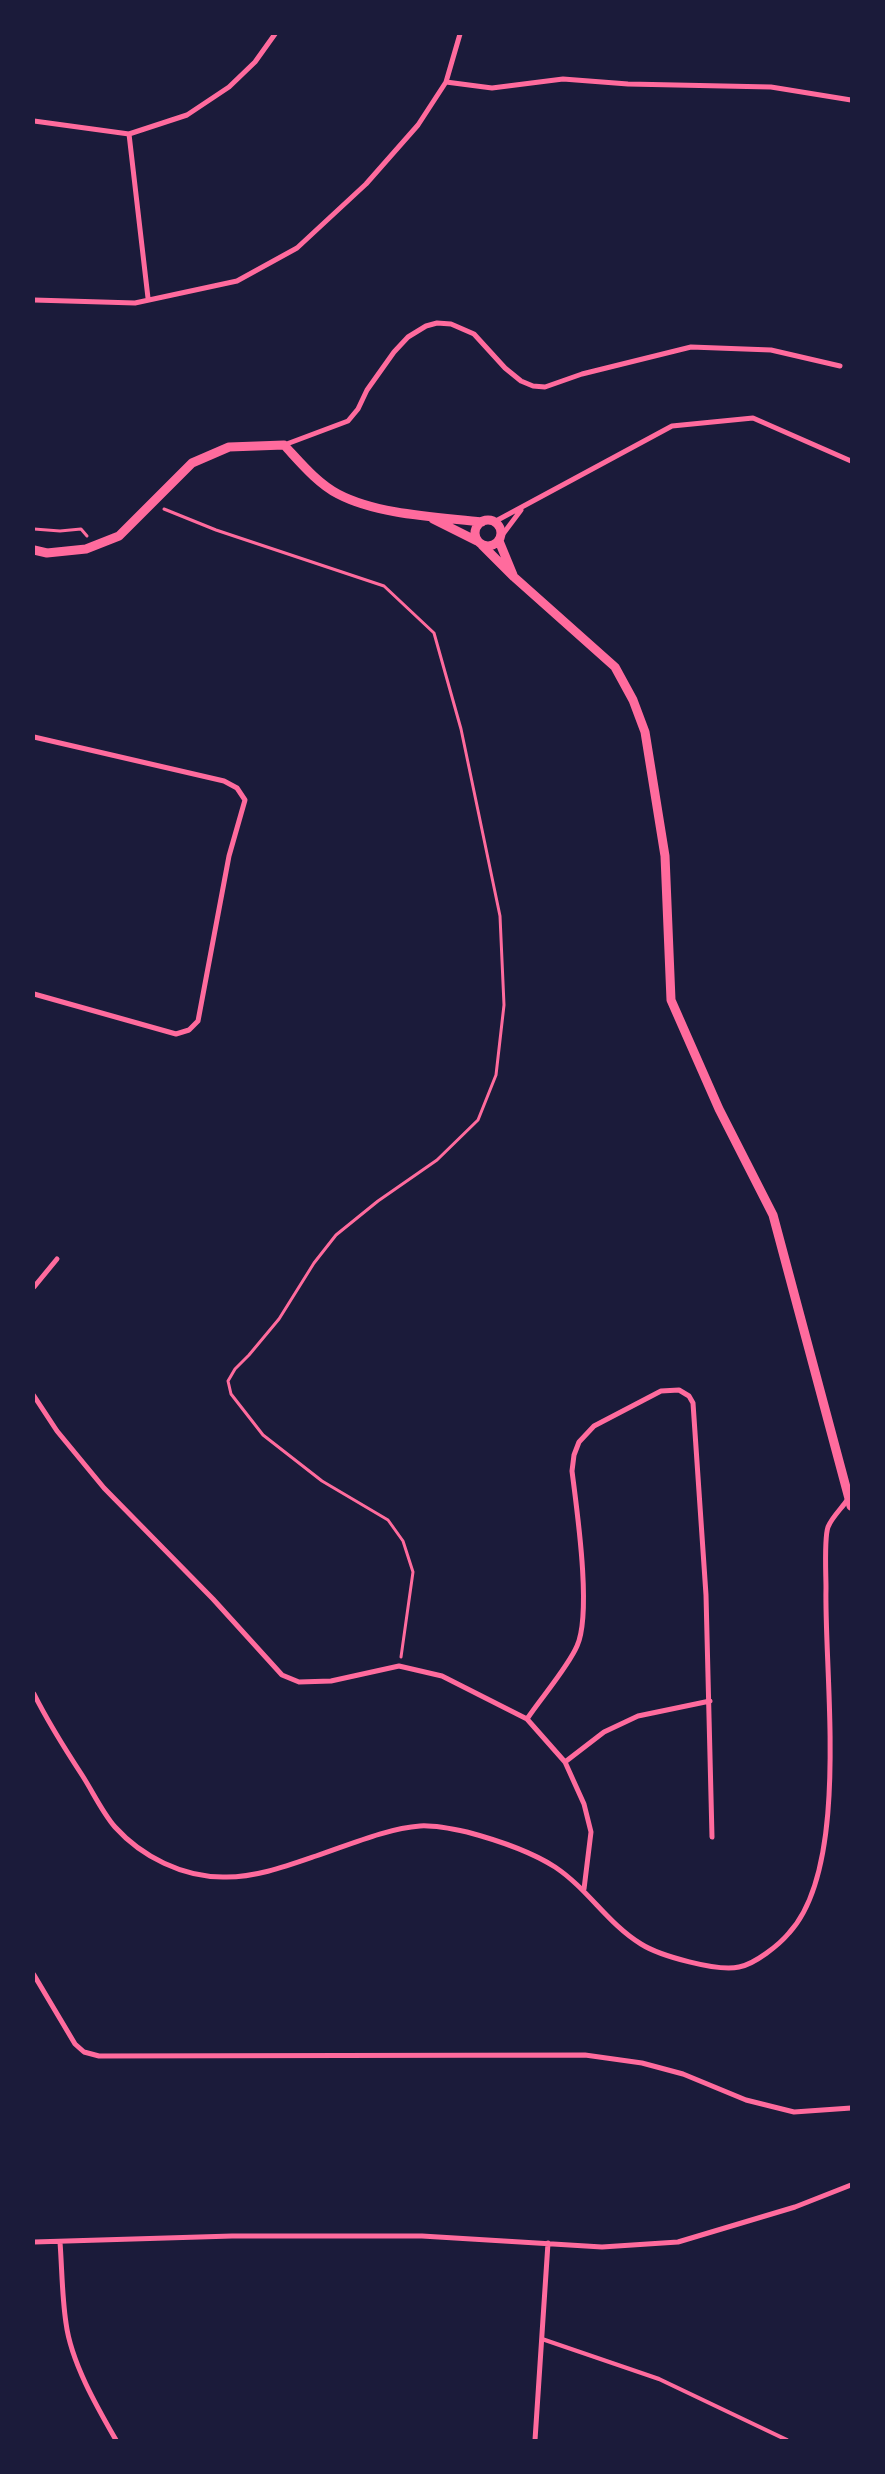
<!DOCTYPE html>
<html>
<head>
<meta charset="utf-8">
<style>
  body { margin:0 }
  #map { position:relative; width:885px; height:2474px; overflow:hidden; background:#1b1b3a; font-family:"Open Sans",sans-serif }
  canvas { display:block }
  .frame { position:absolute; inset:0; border:35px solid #1b1b3a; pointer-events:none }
</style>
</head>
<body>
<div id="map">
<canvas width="885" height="2474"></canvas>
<div class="frame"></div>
</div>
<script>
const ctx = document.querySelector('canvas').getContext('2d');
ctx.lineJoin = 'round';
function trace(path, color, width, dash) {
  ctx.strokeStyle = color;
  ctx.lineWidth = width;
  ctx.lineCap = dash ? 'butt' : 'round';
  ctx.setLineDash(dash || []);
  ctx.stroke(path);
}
trace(new Path2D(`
  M164 509 216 530 384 586 434 633 461 729 500 916 504 1005 496 1075 478 1120 437 1160 378 1201 336 1235 314 1263 279 1319 249 1355 235 1369 228 1381 231 1394 263 1435 322 1481 388 1520 403 1541 413 1572 401 1657
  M34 529 60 531 81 529 87 536`), '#ff6b9d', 3);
trace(new Path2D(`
  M542 2339 659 2379 787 2440`), '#ff6b9d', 4);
trace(new Path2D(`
  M446 82 492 88 563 79 628 84 771 87 851 100
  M34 121 129 134 187 115 229 87 255 62 275 34
  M129 134 148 298
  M34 300 135 303 237 281 297 248 366 184 418 125 446 82 460 34
  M284 445 348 421 358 409 367 390 394 352 408 337 426 326 437 323 451 324 474 334 505 368 521 381 533 386 545 387 582 374 691 347 771 350 840 366
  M494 522 672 426 753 418 851 461
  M500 538 521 510
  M34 737 224 781 237 788 245 800 229 856 198 1021 189 1030 176 1034 34 994
  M34 1287 57 1259
  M34 1396 57 1431 104 1488 213 1599 282 1675 299 1682 331 1681 399 1666 442 1676 527 1719 565 1762 584 1804 591 1832 584 1889
  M34 1694C48 1722 65 1749 82 1775 93 1792 102 1812 115 1827 142 1857 183 1877 223 1877 254 1878 287 1866 316 1856 346 1846 388 1828 420 1826 434 1825 453 1829 467 1832 497 1840 530 1851 555 1867 588 1889 608 1924 641 1944 660 1956 718 1972 739 1967 755 1964 779 1945 789 1933 851 1866 824 1676 826 1588 826 1574 824 1538 828 1527 832 1517 842 1508 848 1499
  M527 1719C541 1698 568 1667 577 1646 592 1613 577 1511 572 1471L574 1455 579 1442 594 1426 661 1391 679 1390 689 1396 693 1403 706 1595 712 1837
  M565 1762 604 1732 638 1716 710 1701
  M34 1975 75 2044 84 2052 99 2056 585 2055 642 2063 683 2074 746 2100 794 2112 851 2108
  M34 2242 232 2236H422L602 2247 678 2242 795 2207 851 2185
  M60 2242C62 2269 62 2297 66 2323 71 2362 97 2407 116 2440
  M535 2440 548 2243`), '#ff6b9d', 5);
trace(new Path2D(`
  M433 519 477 541
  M475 533a13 13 0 1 1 26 0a13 13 0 1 1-26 0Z
  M499 541 513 575
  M482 545 514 577 615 667 633 700 645 732 665 856 671 1000 719 1109 773 1215 851 1506
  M34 550 47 553 86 549 119 536 192 463 229 447 284 445C300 462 317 483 338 494 378 515 438 517 482 522`), '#ff6b9d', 9);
</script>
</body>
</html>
